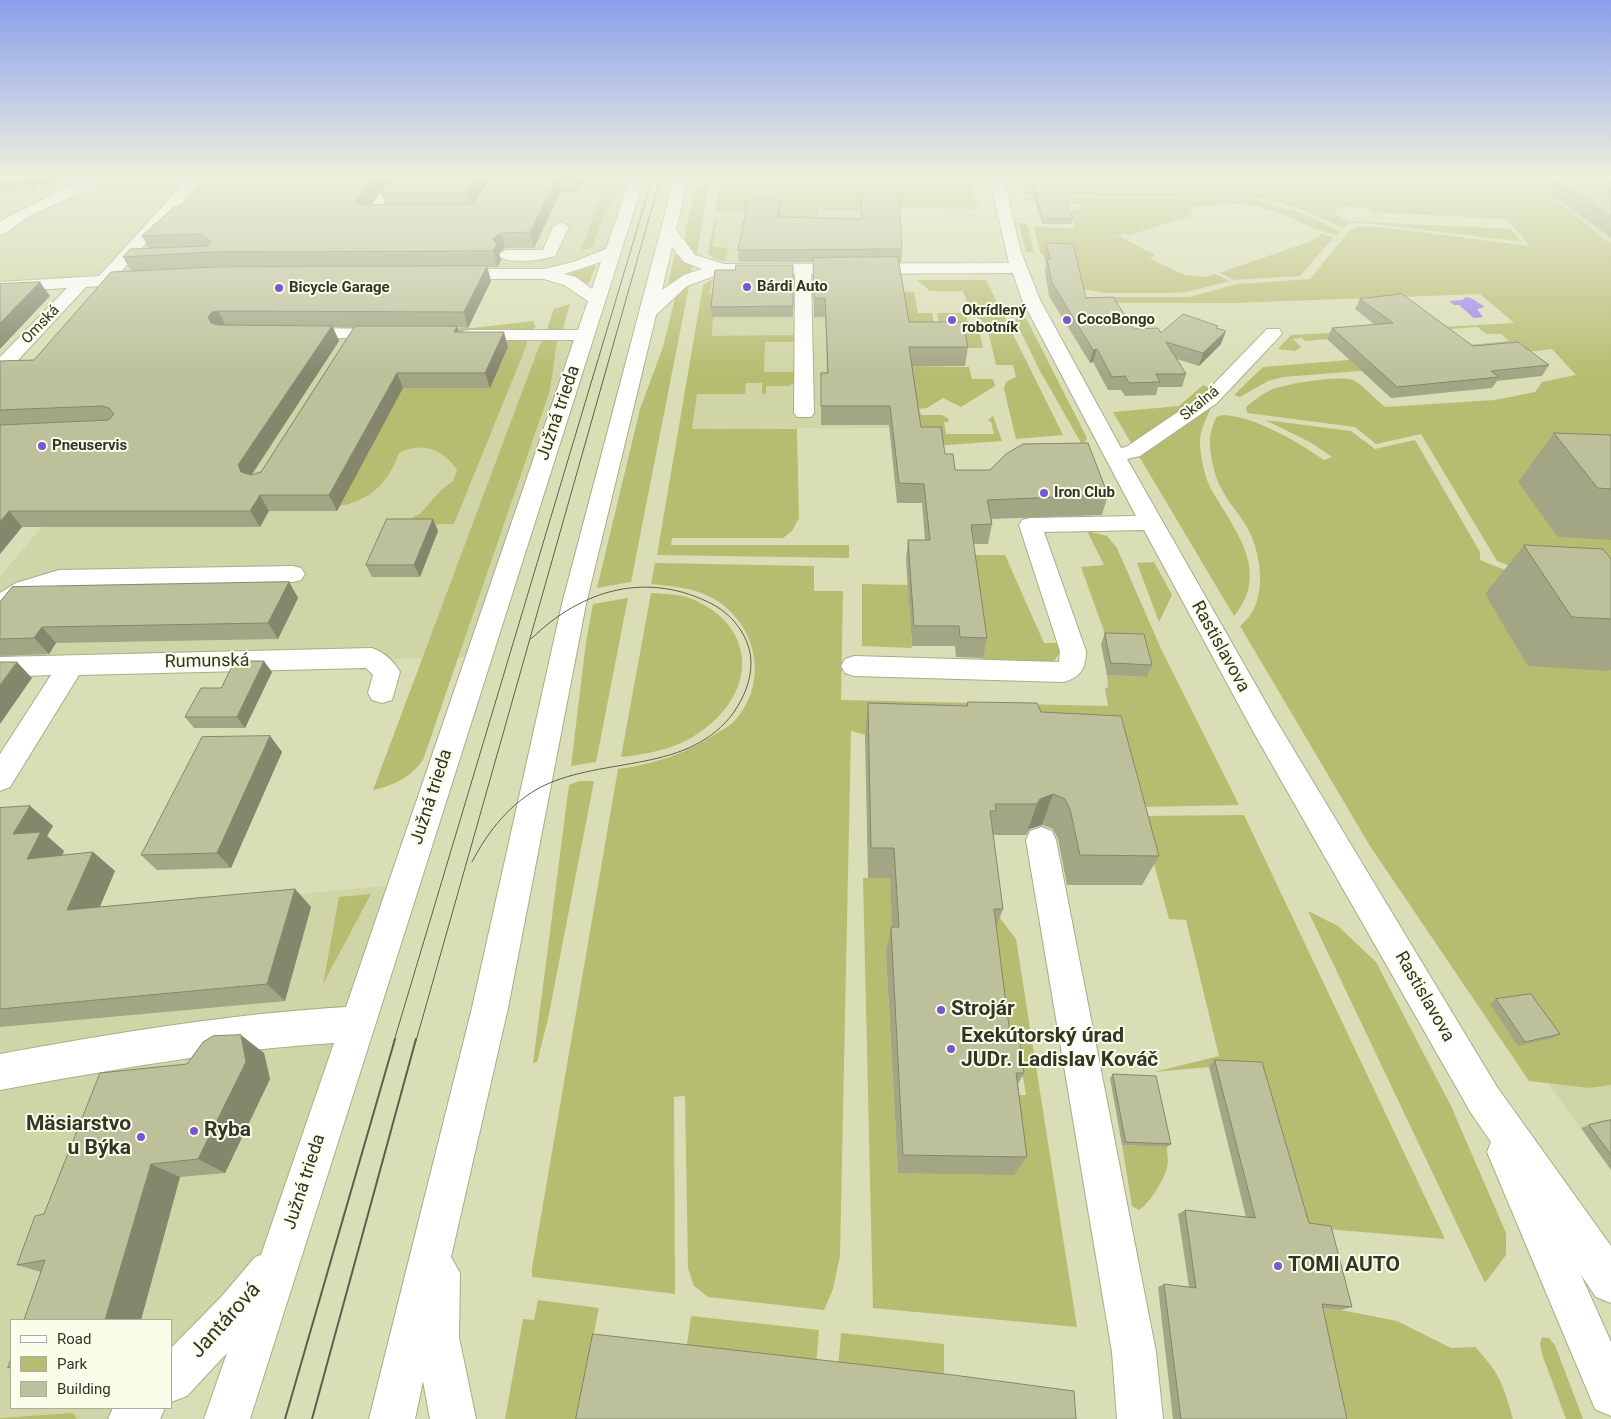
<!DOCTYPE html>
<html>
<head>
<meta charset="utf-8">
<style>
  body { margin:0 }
  #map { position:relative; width:1611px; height:1419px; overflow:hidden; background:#d9deb6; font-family:Roboto,sans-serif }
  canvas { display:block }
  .legend { position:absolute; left:10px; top:1319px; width:162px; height:90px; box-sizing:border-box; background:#fafde9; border:1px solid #aaad9b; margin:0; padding:6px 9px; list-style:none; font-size:15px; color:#333525 }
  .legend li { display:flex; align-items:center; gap:10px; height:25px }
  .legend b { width:25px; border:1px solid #aaad9b }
</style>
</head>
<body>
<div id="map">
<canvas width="1611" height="1419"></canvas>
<ul class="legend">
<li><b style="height:6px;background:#fff"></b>Road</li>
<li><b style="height:14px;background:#b6bd71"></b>Park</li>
<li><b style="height:14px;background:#bdc19b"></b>Building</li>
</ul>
</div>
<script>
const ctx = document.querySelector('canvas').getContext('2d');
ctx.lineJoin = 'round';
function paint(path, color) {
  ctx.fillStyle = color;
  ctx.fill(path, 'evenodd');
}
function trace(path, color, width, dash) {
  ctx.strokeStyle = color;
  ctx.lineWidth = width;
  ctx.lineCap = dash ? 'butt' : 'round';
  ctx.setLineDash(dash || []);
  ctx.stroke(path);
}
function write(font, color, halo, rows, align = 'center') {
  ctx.font = font + ' Roboto,sans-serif';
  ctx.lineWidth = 4;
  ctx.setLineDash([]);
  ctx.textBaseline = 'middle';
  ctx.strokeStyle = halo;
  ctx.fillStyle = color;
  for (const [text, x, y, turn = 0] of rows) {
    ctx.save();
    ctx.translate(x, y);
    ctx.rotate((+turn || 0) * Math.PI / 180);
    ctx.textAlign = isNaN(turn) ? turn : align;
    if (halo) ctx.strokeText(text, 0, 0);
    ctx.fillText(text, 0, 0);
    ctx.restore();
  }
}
paint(new Path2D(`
  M0 176H638L612 252 565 270 0 286Z
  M1537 176H1590L1611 204V244L1548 195 1560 192Z
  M860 210 861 222 739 262 721 261 714 259 708 253 715 217H718L720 211Z
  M897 280 905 428 692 429 712 281Z
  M210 333 585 335 477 657 0 667V576Z
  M405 884 279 1261 171 1380V1320H11V1408H142L131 1419H0V923Z
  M1548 1083 1589 1088 1611 1085V1170Z`), '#cfd5a6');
paint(new Path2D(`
  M609 176H626L619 192 605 213 592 248 581 250Z
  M716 176H970L978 209 861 208 860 210H818L815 229 776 234 779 212 715 211 721 182Z
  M1020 176 1102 179V176H1106L1108 179 1144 180 1143 176H1537L1560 192 1549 195 1611 244V606L1497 561 1421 434 1376 444 1355 427 1247 413 1246 407C1254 400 1262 394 1271 390 1285 384 1343 374 1355 381 1366 388 1375 399 1385 407L1495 400 1535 392 1542 382 1576 375 1552 349 1384 369 1283 377 1268 381 1240 397 1234 395 1263 367 1433 353 1429 349 1509 341 1501 334H1486L1477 327 1305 341 1302 338 1293 339 1301 347 1295 351 1278 349 1291 335 1514 323 1480 294 1232 303H1089L1057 297H1189L1237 284 1310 279 1350 230 1358 227H1380L1530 246 1506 219 1371 212 1368 208 1341 207 1335 211 1337 216 1348 221 1510 229 1522 242 1377 224C1366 224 1351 220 1343 228L1300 209 1259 198 1025 195Z
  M709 181 696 258 685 246 686 228 695 189Z
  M1025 197 1253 199 1300 212 1340 232 1337 236C1311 230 1290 215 1264 208 1241 200 1214 206 1190 207L1194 213 1189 215 1191 216 1129 235 1124 233 1111 238 1119 236 1155 255 1150 259 1185 275 1205 277 1215 274 1230 281 1186 292 1170 293H1106L1069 287 1070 256 1041 255 1034 227 1075 228 1071 211 1081 209 1080 204 1036 205V201H1026Z
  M715 217H717L712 247 728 248 725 261 714 259 708 253Z
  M1019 223H1027L1034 253 1026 252Z
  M1320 234 1334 237 1300 276 1235 280 1219 273 1306 243 1319 237Z
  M675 254 693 265 691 274 668 284Z
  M594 265 596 267 588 284 570 277 572 273Z
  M715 278 736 281H712L710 293 714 294 712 336 794 335V342H765L764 372H795V383L788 386H766V394H762V383H746L745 394H697L692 429H797L799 518 792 531 783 538H672L671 545H849V558L657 555 703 285Z
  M917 280H986L1063 435 1016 439 1004 389 1006 382 1016 377 1013 365H996L987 326 971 311 963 291H930Z
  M690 281 631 582 597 588 640 409 663 347 676 294Z
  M899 291 914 292 918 313H932L938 341H905Z
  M570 304 563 329 546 332 554 309Z
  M353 308 397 328H473L533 321 536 327 530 332 524 333 339 330Z
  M937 313H965L969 325H978L983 348H962L943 341Z
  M1017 318H1026L1087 438 1085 442 1081 443 1039 369 1015 320Z
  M510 339 526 340 527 344 454 524 400 525 421 513 441 490 453 481 457 470C444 449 421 441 399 453 389 482 370 501 339 506L403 388 369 346Z
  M545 339 557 341 550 390 423 760C411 777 393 786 373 790L540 344Z
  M908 366 969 367 972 379H993L995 386 961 407 943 398 927 408 919 409 921 415H942L949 419 948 422H944L946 434H994L991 422 988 420 993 416 1002 441 919 447Z
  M1203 385 1216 391 1145 440 1131 443 1113 412 1179 406Z
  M1212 405C1208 416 1200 429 1200 441 1200 454 1204 475 1210 487 1231 526 1273 570 1234 616L1137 453Z
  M1223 415C1255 416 1298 442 1324 460L1332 457 1310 442 1265 420 1351 431 1375 449 1415 440 1480 552V560L1611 612V1085L1589 1088 1529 1081 1370 846 1240 626C1267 605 1263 562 1250 533 1242 516 1227 502 1219 484 1214 473 1209 452 1210 439 1210 432 1214 423 1216 417Z
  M1087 531 1107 536 1117 548 1162 651 1239 805 1139 807 851 731 840 1256 833 1289 824 1310 708 1297 694 1286 688 1268 685 1096 674 1097 675 1294 532 1277V1268L618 769C653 764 683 755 714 735 722 730 732 725 738 717 769 678 755 623 714 599 696 588 672 586 651 584L655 563 814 566V591H843L841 700 1108 706 1105 689 1108 687 1107 675 1146 677 1109 645 1081 567 1104 565Z
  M959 555H1005L1044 643H1059L1061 650 1055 660 1044 663 983 660 971 572Z
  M1154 562 1172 595 1159 622 1137 563Z
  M862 584 908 585 912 648 862 646Z
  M651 593C664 594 680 594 692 599 757 626 757 691 703 730 679 748 650 754 621 757Z
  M628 598 596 762 571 766 586 642 593 604Z
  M579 781H594L548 1019 537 1062 533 1063 569 785Z
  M1244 815 1445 1239 1279 1225 1255 1068 1209 1067 1154 1072 1219 1056 1186 920 1169 919 1141 816Z
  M863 878H890L894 954 886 955 898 1173 1004 1095H1026L1023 1077 1010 1076 990 911 1000 918 1016 939 1077 1327 873 1308Z
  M371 894 323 984 339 897Z
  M1308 911 1338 926 1376 962 1451 1106 1506 1233V1255L1485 1283Z
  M1122 1145 1167 1147C1167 1153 1169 1161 1167 1167 1165 1179 1148 1205 1139 1210L1132 1206Z
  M538 1300 599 1308 576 1419H505L523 1319 534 1320Z
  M1313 1307 1341 1310 1397 1321 1451 1348 1475 1347C1500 1373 1503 1385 1513 1419H1336Z
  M691 1316 819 1330 816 1367 686 1352Z
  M841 1333 944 1344V1381L838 1369Z
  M1542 1337 1549 1338 1555 1345 1583 1419H1566L1542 1354 1540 1343Z
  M73 1413 77 1419H0V1418Z`), '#b6bd71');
paint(new Path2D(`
  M1466 297 1471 298 1485 307 1477 309 1483 317 1474 318 1459 305H1454L1449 301 1462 300Z`), '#9d7ff1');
const minor = new Path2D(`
  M89 176H106C95 190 48 206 30 216 20 221 11 232 0 235V222L6 218Z
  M190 176H205L118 275 147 276 149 279 147 282 86 287 7 372 0 374V357L67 288 0 292V282L99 276Z
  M396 176H410L382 211 400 212 402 215 400 218H365L363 215 365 212Z
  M631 176H645L250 1419H204L227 1353 187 1396 171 1402V1348L222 1296 255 1257 261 1255 334 1043C221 1050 110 1070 0 1090V1054C115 1033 229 1014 346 1007L574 340H469L463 339 460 335 463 331 469 330H578L588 301 564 285 544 279H452L444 274 452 269H544L573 262 606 249ZM601 262 592 289 576 277 564 274Z
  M675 176H689L676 229 695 255 724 264 1009 263 989 176H1003L1021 252 1040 300 1121 448 1126 447 1203 395 1267 329H1279L1282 333 1279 337 1217 403 1140 456 1127 459 1274 717 1497 1087 1611 1246V1303L1596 1297 1581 1275 1611 1342V1416L1595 1409 1487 1152 1491 1142 1471 1113 1254 733 1144 530 1044 532 1086 651C1086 668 1081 677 1064 682L854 676 845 673 841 666 845 659 854 656 1059 662 1060 651 1019 525 1022 520 1030 518 1136 516 1022 300 1013 273 811 274 814 413 811 417H797L794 413 795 274H723L714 276 687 286 656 315 586 604 508 1008 451 1257 460 1273 459 1337 476 1419H430L423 1381 415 1419H369L472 1008 562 604ZM672 247 684 262 702 269 684 275 662 290Z
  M561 222 569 227 555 256C544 260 505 265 498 255L506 250H543L553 227Z
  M299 328 388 329 394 330 397 334 394 338 388 339 293 337 290 333 293 329Z
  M293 566 301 568 305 574 301 580 293 582 60 586 34 595 9 610 0 613V593L16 583 59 570Z
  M372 648C384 652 394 661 400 672L392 700 382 703 372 700 368 693 373 675 366 668 79 675 10 787 0 791V754L51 675 0 677V657Z
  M1041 827 1052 831 1056 840 1156 1352 1163 1419H1117L1112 1352 1026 840 1030 831Z
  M113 1408H165L160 1419H108Z`);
trace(minor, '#a9ad87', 2);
paint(minor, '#fff');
trace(new Path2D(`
  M472 862C488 831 511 802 543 786 605 756 689 774 734 712 744 697 751 681 751 663 751 639 734 616 714 605 648 570 582 589 531 639
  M394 1041 653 176
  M416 1041 661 176`), '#5d5f49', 1);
trace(new Path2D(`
  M285 1419 395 1039
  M312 1419 416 1039`), '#5d5f49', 2);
paint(new Path2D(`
  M0 176H60L48 187H36L34 190 0 191Z
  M491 176 474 204H478L496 176H585L577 193H560L534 248H505L499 253 501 260 498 267H487L491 281 468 328 457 327 458 332 508 347 490 388H403L337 511H269L260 527H22L0 554V361L34 360 131 271 123 257 149 249 142 236 371 204H385L381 193ZM333 327H354L261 472 252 475 339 341Z
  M1243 176H1317L1316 178Z
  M1555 176H1611V238L1551 194 1555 188 1550 185Z
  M1032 183 1073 219 1072 224H1042L1031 188Z
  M861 196 902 249 901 262H899L909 322 968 347 965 366H912L921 427 945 454 955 470 1108 495 1102 515 991 519 992 524 988 544H973L987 638 983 658 956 657 955 646H912L906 560 908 540H925L922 503H897L889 425H821V373H827L826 335 825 317H814L813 262H739L738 250 780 212 779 217 861 219 860 208Z
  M1046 243 1086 298 1134 329 1161 333 1218 326 1217 328 1221 344 1199 366 1177 359 1186 374 1182 387H1158L1156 395 1125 396 1121 390H1108L1093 362 1090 363 1049 296 1045 271 1046 264 1044 255Z
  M793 265V317H712L711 307Z
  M1360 299 1473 346 1549 365 1542 376 1497 381 1492 388 1391 398 1327 339 1332 328 1375 325 1355 309Z
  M1554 433 1611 435V540L1558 537 1518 482Z
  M433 519 438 531 420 577H372L366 565Z
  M1524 545 1611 559V669L1609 671 1528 666 1485 594Z
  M289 582 298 598 278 639 56 643 49 654 0 656V602Z
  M1105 633 1152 665 1147 677 1107 675 1101 644Z
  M272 672 245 728H194L185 717Z
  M968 702 1041 712 1159 856 1142 885H1067L1058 839 1053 829 1042 825 1029 829 1026 835H993L1003 909 996 928 1011 1042 1024 1073 1018 1084 1027 1157 1014 1175 898 1173 886 954 891 927H892L890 878H868L865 735 868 703 967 706Z
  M270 736 282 752 231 868 157 870 141 855Z
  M30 806 53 826 47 836 64 851 62 855 93 852 115 871 99 907 295 889 311 907 285 1001 0 1027V808Z
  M1496 999 1560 1034 1553 1038 1518 1046 1490 1004Z
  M264 1053 270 1079 225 1173 180 1177 141 1320H24L41 1272 17 1265 44 1214 187 1064Z
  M1215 1060 1309 1223 1352 1307 1341 1310 1323 1308 1347 1419H1173L1158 1287 1164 1284 1189 1287 1178 1214 1185 1210 1246 1217 1209 1067Z
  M1113 1074 1171 1144 1167 1147 1122 1145 1110 1078Z
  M1611 1120V1170L1581 1128 1589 1125Z`), '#a3a685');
paint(new Path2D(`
  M26 176H29L36 187 34 190Z
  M42 176H60L48 187Z
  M377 176H394L361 216 356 201Z
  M478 176H491L471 208 467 193Z
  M576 176H585L577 193 575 178Z
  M557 178 560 193 534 248 530 232Z
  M780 200V212L777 229V217Z
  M501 233 505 248 499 253 501 260 498 267 493 251 492 239Z
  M487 266 491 281 468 328 464 312Z
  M40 282 50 296 0 349V323Z
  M218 311 226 326 216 332 208 317 212 312Z
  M332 326 339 341 247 481 241 472 238 465Z
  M457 326 461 341 454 332Z
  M1226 331 1221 344 1199 366 1203 353Z
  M504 332 508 347 490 388 485 373Z
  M1097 349 1093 362 1090 363 1093 350Z
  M397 373 403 388 337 511 329 495Z
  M260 495 269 511 260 527 250 511Z
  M9 511 22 527 0 554V522Z
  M433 519 438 531 420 577 414 565Z
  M289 582 298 598 278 639 268 623Z
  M42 627 56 643 49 654 34 638Z
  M264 661 272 672 245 728 237 717Z
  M17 662 32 678 0 724V685Z
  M270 736 282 752 231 868 217 853Z
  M1053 794 1042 825 1029 829 1026 835 1037 804 1040 799Z
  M30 806 53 826 47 836 64 851 51 877 27 859 13 834Z
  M93 852 115 871 91 928 67 910Z
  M295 889 311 907 285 1001 267 984Z
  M241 1035 264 1053 270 1079 225 1173 198 1159Z
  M151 1164 180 1177 141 1320H105Z`), '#84876c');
const building = new Path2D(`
  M214 176H377L356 201 360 205 478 204 496 176H576L575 178H557L530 232 501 233 492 239 497 244 493 251 212 252 123 257 130 249 207 246 211 242 201 234 142 236 175 206H181Z
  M395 176H478L467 193H381Z
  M1564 176H1611V217L1559 181H1572Z
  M1032 183 1060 184 1073 219 1043 218Z
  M861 196H899L902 249 738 250 748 200H780L777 217 862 219Z
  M1046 243 1073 244 1086 298 1113 297 1134 329 1158 328 1161 333 1183 314 1218 326 1216 328 1226 331 1203 353 1166 342 1186 374H1156L1160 382 1129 383 1125 376 1112 377 1097 349 1093 350 1052 283 1047 258 1050 259Z
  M898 257 909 322H963L968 347H909L921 427H941L945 454H953L955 470H990L1006 454 1023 444 1088 443 1108 495 987 500 992 524 971 525 987 638 960 637 959 626H914L908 540H930L924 484 899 483 890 406H821V373H828L826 317 825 298H814L813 258Z
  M736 265H793V306L711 307 715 270H735Z
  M487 266 464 312 218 311 212 312 208 317 211 323 218 325 332 326 238 465 241 472 251 475 261 472 355 326H457L454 332H504L485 373H397L329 495H260L250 511H9L0 522V425L109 420 114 414 109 408 102 406 0 410V361L34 360 111 272 213 267Z
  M40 282 0 323V284Z
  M1402 294 1473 346 1518 342 1549 365 1491 371 1499 377 1397 387 1332 328 1393 323 1360 299Z
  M1554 433 1611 435V489L1598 488Z
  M387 519H433L414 565H366Z
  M1524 545 1603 549 1611 559V619L1572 617Z
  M289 582 268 623 42 627 34 638 0 639V602L12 587Z
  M1105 633 1144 634 1152 665 1111 663Z
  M235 661H264L237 717H185L201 688H221Z
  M0 662H17L0 685Z
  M968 702 1037 703 1041 712 1121 716 1159 856 1080 855 1070 809 1065 799 1053 794 1040 799 1037 804H995L996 811H990L1003 909H994L1011 1042 1020 1043 1024 1073H1016L1027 1157 903 1155 891 927H899L894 848H871L868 703 967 706Z
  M270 736 217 853 141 855 202 737Z
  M30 806 13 834 41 832 27 859 93 852 67 910 295 889 267 984 0 1009V808Z
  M1531 994 1560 1034 1525 1042 1496 999Z
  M241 1035 246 1062 198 1159 151 1164 105 1320H24L45 1260 17 1265 35 1216 44 1214 100 1073 187 1064 203 1042 213 1036Z
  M1215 1060 1262 1062 1309 1223 1331 1226 1352 1307 1322 1304 1347 1419H1181L1164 1284 1196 1288 1185 1210 1255 1218Z
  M1113 1074 1156 1076 1171 1144 1126 1142Z
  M1611 1120V1155L1589 1125Z
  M593 1334 953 1375 1074 1391 1076 1419H576Z
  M11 1359V1367L8 1368Z`);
paint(building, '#bdc19b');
trace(building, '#84876c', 1);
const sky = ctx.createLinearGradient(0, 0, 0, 375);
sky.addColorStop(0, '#8a9fec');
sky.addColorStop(0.47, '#eef0de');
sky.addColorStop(1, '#eef0de00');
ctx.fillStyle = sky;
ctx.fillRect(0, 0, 1611, 375);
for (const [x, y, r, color] of [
  [747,287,5,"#7a56d0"],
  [279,288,5,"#7a56d0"],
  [952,320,5,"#7a56d0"],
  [1067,320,5,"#7a56d0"],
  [42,446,5,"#7a56d0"],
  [1044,493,5,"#7a56d0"],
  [941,1010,5,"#7a56d0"],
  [951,1049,5,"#7a56d0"],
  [194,1131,5,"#7a56d0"],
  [141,1137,5,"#7a56d0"],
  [1278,1266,5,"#7a56d0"]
]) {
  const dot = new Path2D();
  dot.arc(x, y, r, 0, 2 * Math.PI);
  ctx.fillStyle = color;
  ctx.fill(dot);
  trace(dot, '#fafde9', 2);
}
write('bold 15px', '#333525', '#fafde9', [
  ["Bárdi Auto",757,287],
  ["Bicycle Garage",289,288],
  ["Okrídlený",962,311],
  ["robotník",962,328],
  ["CocoBongo",1077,320],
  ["Pneuservis",52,446],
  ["Iron Club",1054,493]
], 'left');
write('15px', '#333525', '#fafde9', [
  ["Omská",41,325,-46],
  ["Skalná",1200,404,-39]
]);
write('18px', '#333525', '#fafde9', [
  ["Južná trieda",559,413,-71],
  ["Rastislavova",1220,647,61],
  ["Rumunská",207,662,-1],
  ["Južná trieda",432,797,-72],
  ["Rastislavova",1424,997,60],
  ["Južná trieda",305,1182,-72]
]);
write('bold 21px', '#333525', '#fafde9', [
  ["Strojár",951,1010],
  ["Exekútorský úrad",961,1037],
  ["JUDr. Ladislav Kováč",961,1061],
  ["Mäsiarstvo",131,1125,"right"],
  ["u Býka",131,1149,"right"],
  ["Ryba",204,1131],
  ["TOMI AUTO",1288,1266]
], 'left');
write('21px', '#333525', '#fafde9', [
  ["Jantárová",226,1321,-48]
]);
</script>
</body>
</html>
